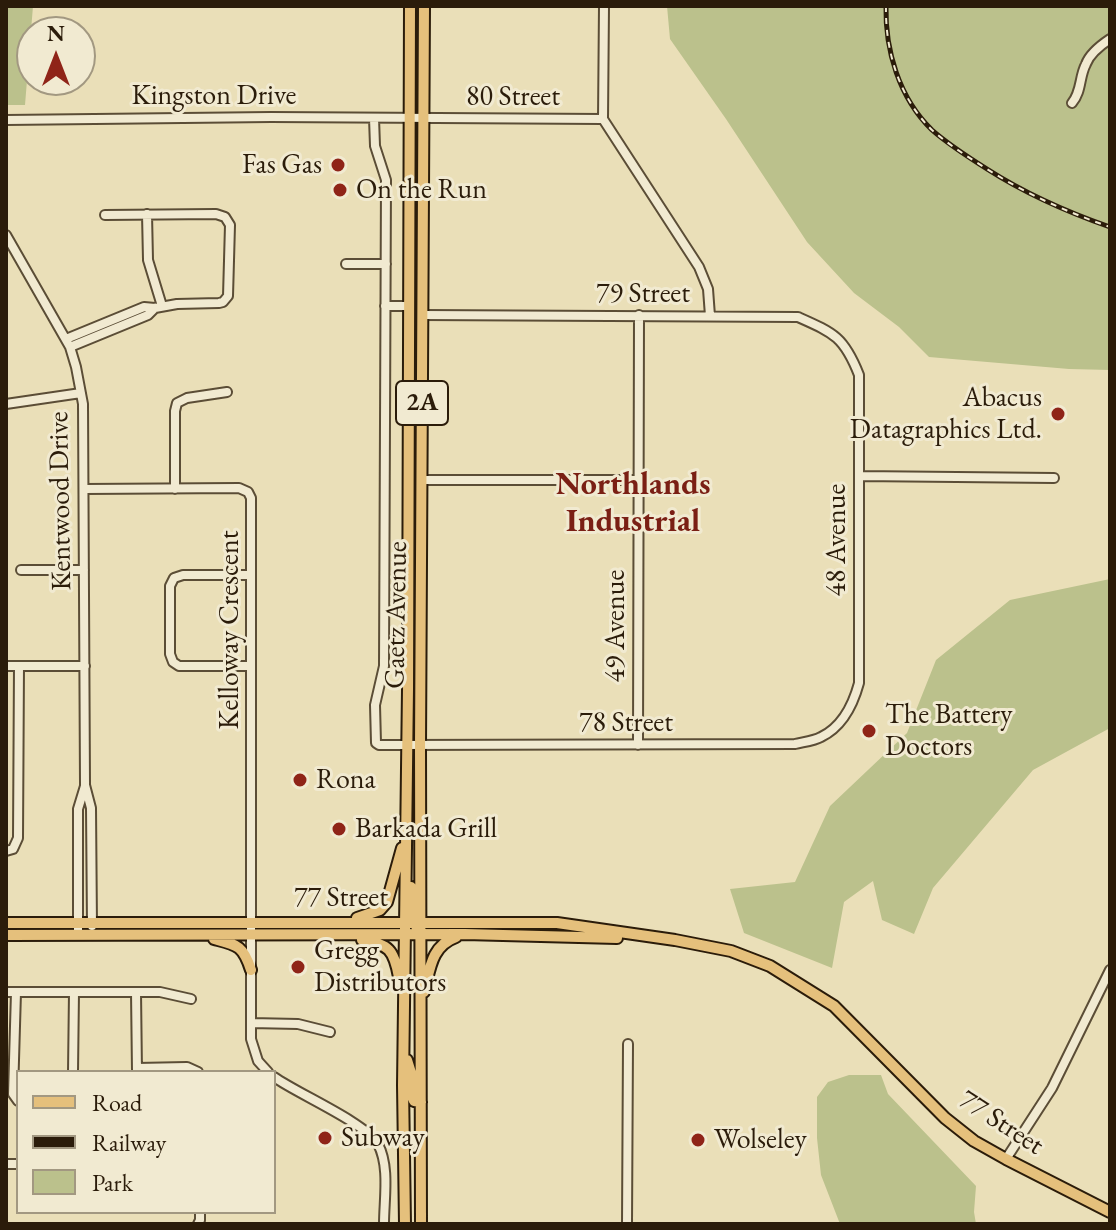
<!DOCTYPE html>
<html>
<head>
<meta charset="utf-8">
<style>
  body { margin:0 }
  #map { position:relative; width:1116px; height:1230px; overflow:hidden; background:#eadfb8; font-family:"EB Garamond",serif }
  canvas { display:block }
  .frame { position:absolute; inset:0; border:8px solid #2b1c0a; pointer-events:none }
  .legend { position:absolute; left:16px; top:1070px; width:260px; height:144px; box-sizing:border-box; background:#f1ead1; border:2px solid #a29881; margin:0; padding:10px 14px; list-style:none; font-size:24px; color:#2b1c0a }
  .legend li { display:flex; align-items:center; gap:16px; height:40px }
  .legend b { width:40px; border:2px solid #a29881 }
  .north { position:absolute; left:16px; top:16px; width:80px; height:80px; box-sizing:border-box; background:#f1ead1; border:2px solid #a29881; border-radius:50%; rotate:0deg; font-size:22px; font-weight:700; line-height:32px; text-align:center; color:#2b1c0a }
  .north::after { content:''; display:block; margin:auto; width:28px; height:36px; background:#8f2418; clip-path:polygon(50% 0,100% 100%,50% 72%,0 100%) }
</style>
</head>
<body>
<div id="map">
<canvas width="1116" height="1230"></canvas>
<div class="frame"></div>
<ul class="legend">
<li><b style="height:10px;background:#e5c07c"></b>Road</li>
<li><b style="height:10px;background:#2b1c0a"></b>Railway</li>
<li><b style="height:22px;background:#bbc18c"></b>Park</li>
</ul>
<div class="north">N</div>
</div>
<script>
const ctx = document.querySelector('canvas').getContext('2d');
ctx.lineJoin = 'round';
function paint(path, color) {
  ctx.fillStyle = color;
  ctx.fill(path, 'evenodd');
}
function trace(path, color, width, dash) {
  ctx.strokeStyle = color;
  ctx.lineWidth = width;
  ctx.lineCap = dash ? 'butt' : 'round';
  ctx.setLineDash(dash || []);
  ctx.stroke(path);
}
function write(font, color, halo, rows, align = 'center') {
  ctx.font = font + ' "EB Garamond",serif';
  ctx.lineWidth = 6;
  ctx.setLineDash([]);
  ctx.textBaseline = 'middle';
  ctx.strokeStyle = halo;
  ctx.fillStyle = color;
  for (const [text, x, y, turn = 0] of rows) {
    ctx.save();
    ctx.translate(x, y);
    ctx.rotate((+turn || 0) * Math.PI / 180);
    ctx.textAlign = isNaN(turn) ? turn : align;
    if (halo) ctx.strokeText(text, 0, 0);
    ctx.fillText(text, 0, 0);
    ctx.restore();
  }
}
paint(new Path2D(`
  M6 6H33L25 105H6Z
  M667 6H1110V370L1069 369 929 357 899 327 854 293 807 242 726 119 670 39Z
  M1110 579V728L1033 770 933 888 914 934 882 920 873 881 844 902 832 968 744 933 730 889 795 882 830 806 907 733 936 660 1010 600Z
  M849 1075H881L888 1094 976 1186 974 1212 976 1224H840L821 1175 817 1138V1097L828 1082Z`), '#bbc18c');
const minor = new Path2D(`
  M604 6 603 119 699 267 708 289 710 316
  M1072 103C1082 91 1079 77 1086 64 1090 53 1101 45 1110 39
  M374 118 375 146 386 180 384 666 375 705 376 743 379 745H398L795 744C803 742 814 741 821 737 842 727 853 705 859 683V375C844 337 834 333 798 317L422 315
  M6 120 271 117 603 119
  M147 214 148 260 162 306
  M6 235 70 347 76 367 83 404 85 785 91 808 92 926
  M346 264H386
  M385 306H409
  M66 339 144 307 155 308 177 304 219 303 223 302 228 296 230 225 225 217 216 214 105 215
  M70 347 148 315 155 308
  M6 404 81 393
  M859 476 1054 478
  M422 480H638
  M84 489 239 488 248 492 251 498V1039L258 1061 268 1072
  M175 489V411L177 403 187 398 227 392
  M21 570H84
  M6 666H85
  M251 666H179L173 662 170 654V586L174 578 183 575H251
  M638 745 639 315
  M6 851 13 849 18 838 19 666
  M78 934V809L85 786
  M6 992H160L191 999
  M16 992 13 1094 18 1101
  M136 992 137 1072
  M251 1023 298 1024 330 1032
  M137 1068 187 1067 198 1072
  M73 1072 74 992
  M274 1077C298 1094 364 1122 378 1144 390 1167 384 1199 384 1224
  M1006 1159 1052 1088 1110 970
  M6 1164H18
  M198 1224 200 1220V1212
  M627 1224 628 1044`);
const major = new Path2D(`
  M411 887 416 926
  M357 918 380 910 387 902 402 848
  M6 923H557L675 940 731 951 770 966 834 1006 945 1118 974 1141 1006 1159 1110 1212
  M6 935 465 934 617 938
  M214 939C237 945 243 945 251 970
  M362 940C389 944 394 950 399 977
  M424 992C430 969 431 946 456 937
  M407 1060 412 1076V1096L414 1101 421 1102
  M405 1224 403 1085 408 689 410 6
  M421 1224 420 745 424 6`);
trace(minor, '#5b4d36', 12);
trace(major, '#2b1c0a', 14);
trace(minor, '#f1ead1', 8);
trace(major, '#e5c07c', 10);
const rail = new Path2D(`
  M886 6C885 50 899 98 932 130 949 145 968 157 987 169 1026 194 1067 212 1110 227`);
trace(rail, '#2b1c0a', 5);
trace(rail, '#f1ead1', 2, [6]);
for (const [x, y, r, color] of [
  [338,165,8,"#8f2418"],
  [340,190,8,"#8f2418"],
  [1058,414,8,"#8f2418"],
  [869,731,8,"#8f2418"],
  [300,780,8,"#8f2418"],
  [339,829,8,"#8f2418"],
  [298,967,8,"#8f2418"],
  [325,1138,8,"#8f2418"],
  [698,1140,8,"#8f2418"]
]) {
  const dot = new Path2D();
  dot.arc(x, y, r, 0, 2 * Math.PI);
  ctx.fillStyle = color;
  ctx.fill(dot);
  trace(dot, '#f1ead1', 3);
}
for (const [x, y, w] of [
  [422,403,52]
]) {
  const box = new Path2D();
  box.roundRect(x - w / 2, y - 22, w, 44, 6);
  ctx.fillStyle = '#f1ead1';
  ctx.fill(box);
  trace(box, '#2b1c0a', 2);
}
write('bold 26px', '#2b1c0a', null, [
  ["2A",422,403]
]);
write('28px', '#2b1c0a', '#f1ead1', [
  ["Kingston Drive",214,96],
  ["80 Street",513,97],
  ["79 Street",643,294],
  ["Kentwood Drive",61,501,-91],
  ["48 Avenue",837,540,-90],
  ["Gaetz Avenue",397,615,-89],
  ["49 Avenue",616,626,-90],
  ["Kelloway Crescent",230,630,-90],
  ["78 Street",626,723],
  ["77 Street",341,898],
  ["77 Street",1001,1123,33]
]);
write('28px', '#2b1c0a', '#f1ead1', [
  ["Fas Gas",322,165,"right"],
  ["On the Run",356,190],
  ["Abacus",1042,398,"right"],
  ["Datagraphics Ltd.",1042,430,"right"],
  ["The Battery",885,715],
  ["Doctors",885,747],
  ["Rona",316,780],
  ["Barkada Grill",355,829],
  ["Gregg",314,951],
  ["Distributors",314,983],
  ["Subway",341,1138],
  ["Wolseley",714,1140]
], 'left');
write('bold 32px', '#7a1f14', '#f1ead1', [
  ["Northlands",633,485],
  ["Industrial",633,522]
]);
</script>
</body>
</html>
